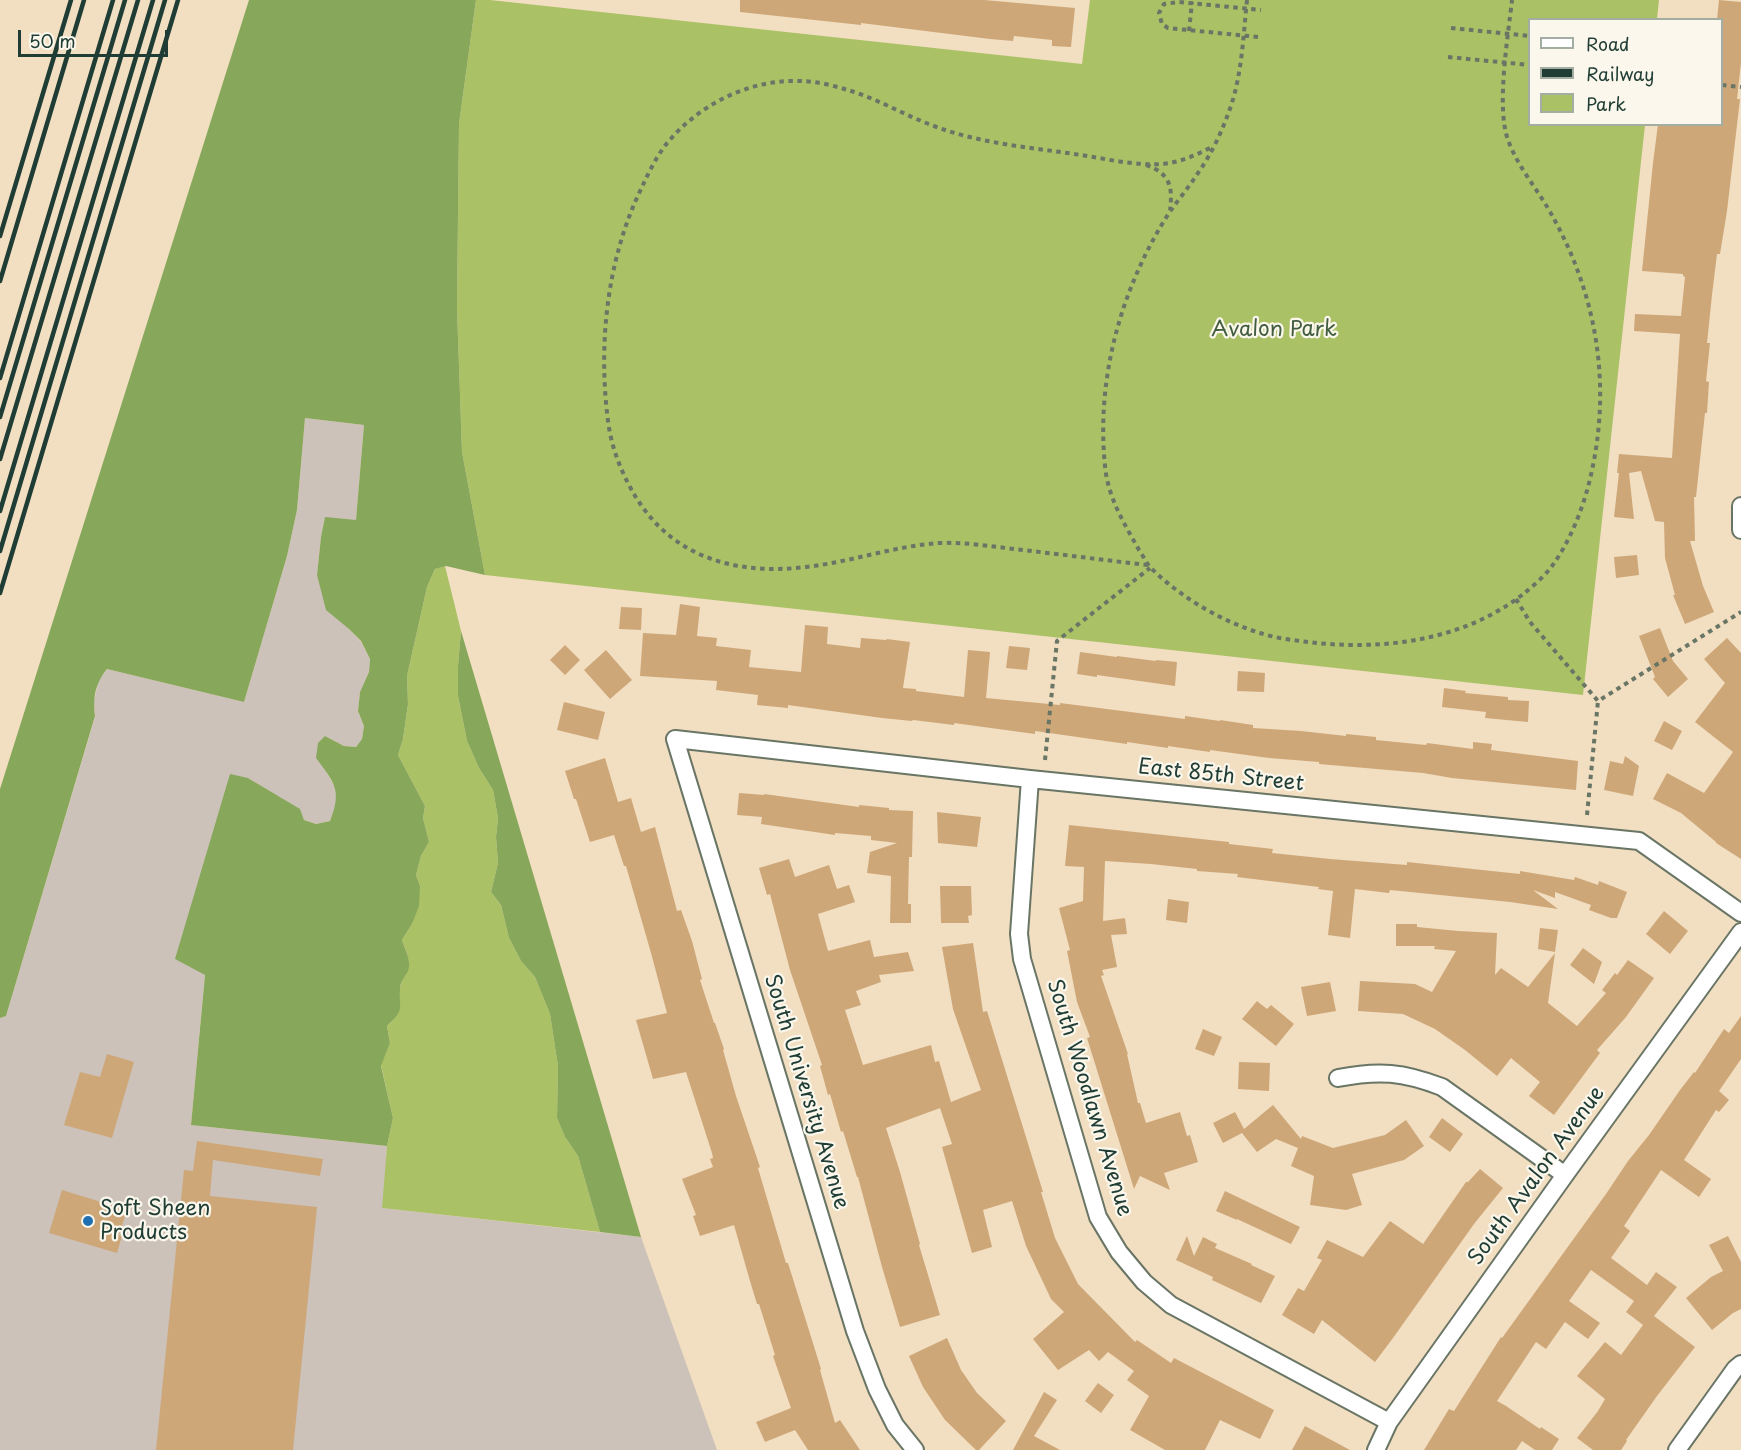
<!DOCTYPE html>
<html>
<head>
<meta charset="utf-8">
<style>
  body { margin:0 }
  #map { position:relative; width:1741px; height:1450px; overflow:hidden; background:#f2dec1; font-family:"Playpen Sans",sans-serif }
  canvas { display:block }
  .legend { position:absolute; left:1528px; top:18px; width:195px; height:108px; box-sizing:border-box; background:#fbf7ec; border:2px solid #a3ada2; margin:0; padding:8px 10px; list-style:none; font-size:18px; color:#1f3d34 }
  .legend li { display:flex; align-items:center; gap:12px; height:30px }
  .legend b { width:30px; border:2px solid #a3ada2 }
  .scale { position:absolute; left:18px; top:30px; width:150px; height:27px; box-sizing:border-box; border:3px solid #1f3d34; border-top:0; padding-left:8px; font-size:18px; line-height:21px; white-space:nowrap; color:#1f3d34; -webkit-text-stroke:4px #fbf7ec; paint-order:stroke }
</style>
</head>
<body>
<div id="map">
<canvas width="1741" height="1450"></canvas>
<ul class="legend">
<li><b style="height:8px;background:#fff"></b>Road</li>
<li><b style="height:8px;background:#1f3d34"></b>Railway</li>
<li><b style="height:16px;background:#aac166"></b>Park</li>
</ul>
<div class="scale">50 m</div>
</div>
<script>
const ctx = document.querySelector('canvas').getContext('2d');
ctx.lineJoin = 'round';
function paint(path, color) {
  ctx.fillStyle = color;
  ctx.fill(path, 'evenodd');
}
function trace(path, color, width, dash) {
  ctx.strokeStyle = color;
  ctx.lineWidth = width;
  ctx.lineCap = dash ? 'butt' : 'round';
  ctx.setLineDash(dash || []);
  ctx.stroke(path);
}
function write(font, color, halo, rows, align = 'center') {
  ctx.font = font + ' "Playpen Sans",sans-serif';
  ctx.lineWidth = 4.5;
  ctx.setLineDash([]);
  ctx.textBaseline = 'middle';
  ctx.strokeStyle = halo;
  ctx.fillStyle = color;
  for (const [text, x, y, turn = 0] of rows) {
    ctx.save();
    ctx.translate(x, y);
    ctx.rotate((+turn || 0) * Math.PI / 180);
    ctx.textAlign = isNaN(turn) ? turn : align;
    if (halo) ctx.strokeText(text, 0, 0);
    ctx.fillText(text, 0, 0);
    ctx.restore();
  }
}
paint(new Path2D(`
  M305 418 364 425 356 521 325 518 321 537 317 575 349 629 361 642 370 659 369 672 360 692 358 711 364 726 362 739 356 747 344 746 325 736 327 773 335 787 337 802 330 821 316 824 304 820 299 809 248 778 205 974 191 1125 387 1146 383 1208 641 1237 717 1450H0V1018L6 1016 95 717 94 702 98 682 107 669 244 702 287 556 297 510Z`), '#ccc2b9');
paint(new Path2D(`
  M476 0H490L1082 64 1090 0H1659L1657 19 1530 20V124L1645 125 1583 695 485 575 462 452 457 308 459 124Z
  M445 566 461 631 458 666V696L467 741 479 768 493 790 498 818 496 837 498 863 491 892 501 905 509 938 521 961 535 977 550 1014 558 1066 557 1118 565 1137 578 1156 600 1232 382 1208 387 1146 393 1118 381 1065 390 1043 387 1026C404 1010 399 1010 400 989 400 982 405 977 407 971 412 961 405 950 402 940L412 924 420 886 416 875 421 856 429 842 423 818 425 806 398 755 403 739 408 704 407 676 427 587 435 569Z`), '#aac166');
paint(new Path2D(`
  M249 0H476L459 124 457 308 462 452 485 575 446 566 435 569 427 587 407 676 408 704 403 739 398 755 425 806 423 818 429 842 421 856 416 875 420 886 419 906 412 924 402 940C405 950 412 961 408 971 405 977 400 982 400 989 399 1011 405 1009 387 1026L390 1043 381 1066 393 1118 387 1146 191 1125 205 975 175 959 230 774 248 778 300 809 304 820 316 824 330 821C342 791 335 783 316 758L318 743 325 736 344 746 356 747 362 739 364 726 358 711 360 692 369 672 370 659 361 641 349 629 326 610 317 575 321 537 325 517 356 520 364 425 305 418 297 510 287 556 244 702 107 669C95 684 93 697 95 716L6 1016 0 1018V789Z
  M461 631 641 1237 600 1232 578 1156 565 1137 557 1118 558 1066 550 1014 535 977 521 961 509 938 501 905 491 892 498 863 496 837 498 818 493 790 479 768 467 741 458 696V666Z`), '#87a75b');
paint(new Path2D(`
  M740 0H984L1075 8 1071 47 1052 46V40L1014 36 1013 41 990 39 861 23V25L740 12Z
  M1719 0 1741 2V63L1737 99H1740L1727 211 1720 254H1717L1712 295 1707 343H1710L1706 381 1709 382 1707 413H1705L1696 497H1694L1695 541H1690L1703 586 1714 612 1685 624 1673 595H1675L1665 558 1664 522 1655 521 1641 471 1629 473 1634 519 1614 517 1619 473H1617L1619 454 1672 458 1680 334 1634 331 1635 314 1681 316 1685 277 1683 276V274L1642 271 1653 163 1658 124H1722V20H1717Z
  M1637 555 1639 575 1616 578 1614 557Z
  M680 604 700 607 697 636 717 638 716 646 751 650 749 667 801 672 805 625 828 627 827 644 860 648 861 638 886 640 887 639 910 642 903 688 916 689V691L964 697 968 650 990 652 986 698 1060 705V703L1185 719V716L1220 721V720L1253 725V728L1301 731 1346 736V734L1376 737V740L1426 745 1427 743 1473 749V742L1492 744 1491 750 1578 761 1576 790 1452 778 1423 773 1319 764V762L1269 758 1210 750V752L1168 746V748L1127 742V744L1035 731V734L954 723V725L913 720 912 721 882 718 788 705V708L757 705 758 695 716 690 717 681 640 676 643 633 676 635Z
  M621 607 642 608 641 630 619 629Z
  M1660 628 1673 661 1688 679 1668 697 1653 679 1655 677 1639 636Z
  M1727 638 1741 653V859L1716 843V842L1681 813 1653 799 1667 773 1704 793 1733 752 1695 722 1725 683 1704 659Z
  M565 645 580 660 565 675 550 660Z
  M1009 646 1030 648 1027 670 1006 668Z
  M606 650 632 680 610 699 584 670Z
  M1080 652 1117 657V656L1156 661V660L1177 662 1175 686 1097 675V677L1077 674Z
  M1238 671 1265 673 1264 692 1237 691Z
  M1444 688 1466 691 1465 693 1508 697V700L1529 701 1528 722 1485 718 1486 712 1442 707Z
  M564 702 605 712 598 740 557 730Z
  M1664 721 1682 731 1672 750 1654 741Z
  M1625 756 1639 766 1633 796 1604 790 1610 761 1623 764Z
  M605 758 618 802 631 798 641 832 655 827 677 911 681 910 692 941 702 979 700 980 714 1023H715L724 1049 723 1050 736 1096 760 1167 758 1168 786 1263H788L821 1369 820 1370 835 1423 840 1420 860 1450H808L795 1430 765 1442 756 1422 791 1408 773 1356 775 1355 759 1304H757L750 1281 734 1225 700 1236 693 1216 696 1215 682 1179 713 1167 710 1159 713 1158 712 1153 686 1072 653 1079 636 1020 667 1013 651 953 626 866H624L614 835 590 842 576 799H574L565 771Z
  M739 793 764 795V794L859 807V805L889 808V810L913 811 912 857H909L908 904H911V923H890L891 876 867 873 870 852 897 843 871 840V836L835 833V835L761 824 762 817 737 815Z
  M937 812 981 817 977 847 938 843Z
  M1069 825 1229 842V844L1273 849 1272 853 1330 859 1407 865V862L1520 874V871L1574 880 1575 877 1598 885 1599 881 1627 892 1617 918H1611L1589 910 1591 905 1555 892V898L1533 890 1558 909 1510 902 1390 890 1389 893 1355 889 1350 938 1328 935 1333 891 1318 889 1319 887 1237 877 1238 874 1197 871V869L1151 864 1105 861 1103 921 1125 918 1127 934 1111 935 1117 967 1102 970 1104 975 1101 976 1128 1054H1127L1138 1103H1140L1146 1123 1180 1112 1187 1136 1190 1135 1198 1162 1164 1173 1170 1190 1140 1176 1134 1189 1087 1038 1090 1037 1077 1002 1067 951 1070 950 1059 908 1083 901 1084 867 1065 866Z
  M789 859 795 877 829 865 837 889 849 885 855 902 818 914 828 951 870 940 874 957 908 952 914 971 879 975 881 982 856 991 861 1005 845 1010 863 1065 931 1045 935 1062 939 1061 951 1102 981 1090 953 1009 942 947 973 943 983 1012 987 1011 1034 1163 1043 1192H1041L1055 1238 1078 1284 1135 1342 1137 1340 1171 1363 1174 1358 1274 1410 1260 1439 1220 1420 1205 1450H1165L1130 1430 1149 1396 1127 1380 1134 1371 1108 1352 1099 1361 1089 1350 1058 1370 1033 1339 1064 1312 1051 1299 1026 1246 1012 1201 983 1210 992 1247 972 1253 942 1147 952 1144 940 1108 886 1128 900 1172 920 1244 919 1245 940 1315 900 1327 882 1267 858 1177H857L843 1131 841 1132 830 1094 828 1095 820 1066 822 1065 790 970 770 894 767 895 759 868Z
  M940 886H971L972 915 968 916 969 923H941Z
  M1168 899 1189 902 1187 923 1166 920Z
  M1664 911 1688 931 1670 954 1646 934Z
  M1396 924H1417V927L1458 931 1497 933 1495 975 1501 968 1528 987 1555 953 1548 1003 1577 1026 1606 993 1602 990 1615 973 1617 975 1628 960 1654 978 1626 1017 1597 1050 1600 1053 1554 1115 1529 1096 1540 1082 1511 1058 1497 1076 1465 1050 1435 1029 1403 1014 1358 1011 1360 981 1415 984 1432 992 1456 951 1434 949 1435 946H1396Z
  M1540 928 1558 930 1555 952 1538 949Z
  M1583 948 1602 962 1594 984 1570 965Z
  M1330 982 1336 1011 1307 1016 1301 987Z
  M1257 1001 1267 1009 1271 1005 1294 1024 1276 1046 1242 1019Z
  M1741 1016V1059L1719 1091 1729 1100 1719 1112 1716 1110 1684 1160 1711 1179 1699 1197 1661 1170 1624 1226 1630 1231 1611 1258 1647 1285 1656 1272 1677 1287 1654 1316 1695 1347 1657 1396 1626 1440 1627 1441 1621 1450H1593L1577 1438 1598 1411 1605 1399 1577 1376 1605 1342 1621 1355 1643 1325 1626 1312 1634 1301 1591 1270 1569 1301 1600 1323 1588 1339 1565 1322 1546 1349 1536 1342 1497 1401 1506 1406 1540 1429 1541 1427 1559 1439 1552 1450H1535L1522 1441 1516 1450H1424L1449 1409 1454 1411 1501 1337 1502 1338 1606 1194 1628 1161 1649 1135 1680 1090 1694 1072 1695 1073 1724 1029 1729 1033Z
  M1203 1029 1222 1037 1214 1056 1195 1049Z
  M107 1054 134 1062 112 1138 64 1125 80 1072 100 1077Z
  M1239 1062 1270 1063 1269 1091 1238 1089Z
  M1273 1105 1301 1139 1302 1136 1333 1148 1385 1135 1406 1120 1424 1146 1404 1160 1352 1174 1362 1205 1346 1210 1310 1205 1314 1176 1291 1166 1298 1148 1276 1139 1257 1152 1242 1133 1223 1143 1213 1123 1235 1112 1244 1129Z
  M1442 1118 1463 1134 1450 1152 1429 1137Z
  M197 1141 323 1159 320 1176 213 1160 210 1196 317 1207 293 1450H156L184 1170 193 1171Z
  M1480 1169 1503 1188 1474 1224 1393 1338 1375 1362 1322 1320 1314 1334 1282 1315 1298 1288 1304 1291 1322 1260 1317 1258 1327 1240 1363 1257 1390 1221 1423 1244 1466 1182H1468Z
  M62 1190 127 1210 119 1235 122 1236 117 1253 49 1233Z
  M1225 1191 1300 1227 1291 1244 1237 1219V1220L1216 1211Z
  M1187 1236 1194 1256 1203 1237 1217 1244 1215 1248 1252 1264 1251 1265 1275 1276 1261 1303 1212 1280 1213 1277 1176 1260Z
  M1728 1236 1741 1262V1309L1733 1313 1712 1330 1686 1298 1711 1277 1723 1271 1709 1245Z
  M947 1338 961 1370 977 1393 1006 1421 979 1450H976L945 1420 923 1387 909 1356Z
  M1098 1383 1114 1395 1101 1413 1085 1401Z
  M1044 1392 1057 1400 1034 1436 1060 1450H1013Z
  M1305 1426 1350 1450H1292Z`), '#cea779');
const street = new Path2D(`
  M1741 506V530
  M1030 779 1019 934 1022 959 1098 1217 1119 1252 1144 1282 1171 1305 1389 1422
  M1338 1078C1379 1070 1403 1072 1442 1087L1565 1175
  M915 1450 895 1425 877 1389 855 1331 675 739 1030 779 1639 841 1741 913
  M1376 1450 1389 1422 1565 1175 1741 932
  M1677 1450 1735 1369 1741 1364`);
trace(street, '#697565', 20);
trace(new Path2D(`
  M1247 0C1243 38 1242 78 1228 114 1221 134 1210 156 1198 173 1189 187 1178 200 1169 213 1121 288 1096 378 1105 466 1108 498 1124 523 1139 550 1144 557 1147 565 1153 570 1182 598 1221 621 1260 633 1275 638 1292 640 1308 642 1382 651 1462 641 1522 595 1532 587 1544 577 1552 566 1569 543 1582 511 1589 483 1612 392 1599 301 1554 219 1540 192 1518 168 1508 140 1496 107 1508 37 1512 0
  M1451 28 1530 36
  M1189 31 1192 2
  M1258 37 1168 28 1162 24 1159 13 1164 4 1179 2 1261 10
  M1448 57 1530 65
  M1722 85 1741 87
  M1146 165C1170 173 1173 187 1170 210
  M1148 565C1103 560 1058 554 1014 549 989 546 964 542 939 543 894 546 851 562 806 567 731 576 665 555 629 485 618 464 611 444 608 421 598 343 607 258 642 187 649 172 657 155 668 142 700 104 750 79 800 81 817 81 835 86 851 91 880 100 906 116 934 126 978 143 1027 147 1074 154 1103 158 1133 166 1163 164 1181 162 1196 155 1212 147
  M1516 599 1530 622 1598 701 1741 612
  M1045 760 1057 641 1150 568
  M1587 815 1598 701`), '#697565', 4, [4.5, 4.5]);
trace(street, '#fff', 16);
trace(new Path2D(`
  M0 236 71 0
  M0 281 84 0
  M0 378 113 0
  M0 417 125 0
  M0 459 138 0
  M0 511 153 0
  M0 551 165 0
  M0 593 178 0`), '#1f3d34', 4.5);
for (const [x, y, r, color] of [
  [88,1221,6,"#1f6fb2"]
]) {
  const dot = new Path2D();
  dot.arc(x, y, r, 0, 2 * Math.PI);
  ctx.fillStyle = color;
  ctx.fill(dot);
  trace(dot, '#fbf7ec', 2);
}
write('21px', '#425e40', '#fbf7ec', [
  ["Avalon Park",1274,330]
]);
write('21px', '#1f3d34', '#fbf7ec', [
  ["East 85th Street",1221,776,6],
  ["South University Avenue",806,1092,73],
  ["South Woodlawn Avenue",1089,1098,73],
  ["South Avalon Avenue",1537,1176,-54]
]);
write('21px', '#1f3d34', '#fbf7ec', [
  ["Soft Sheen",100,1209],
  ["Products",100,1233]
], 'left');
</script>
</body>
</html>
